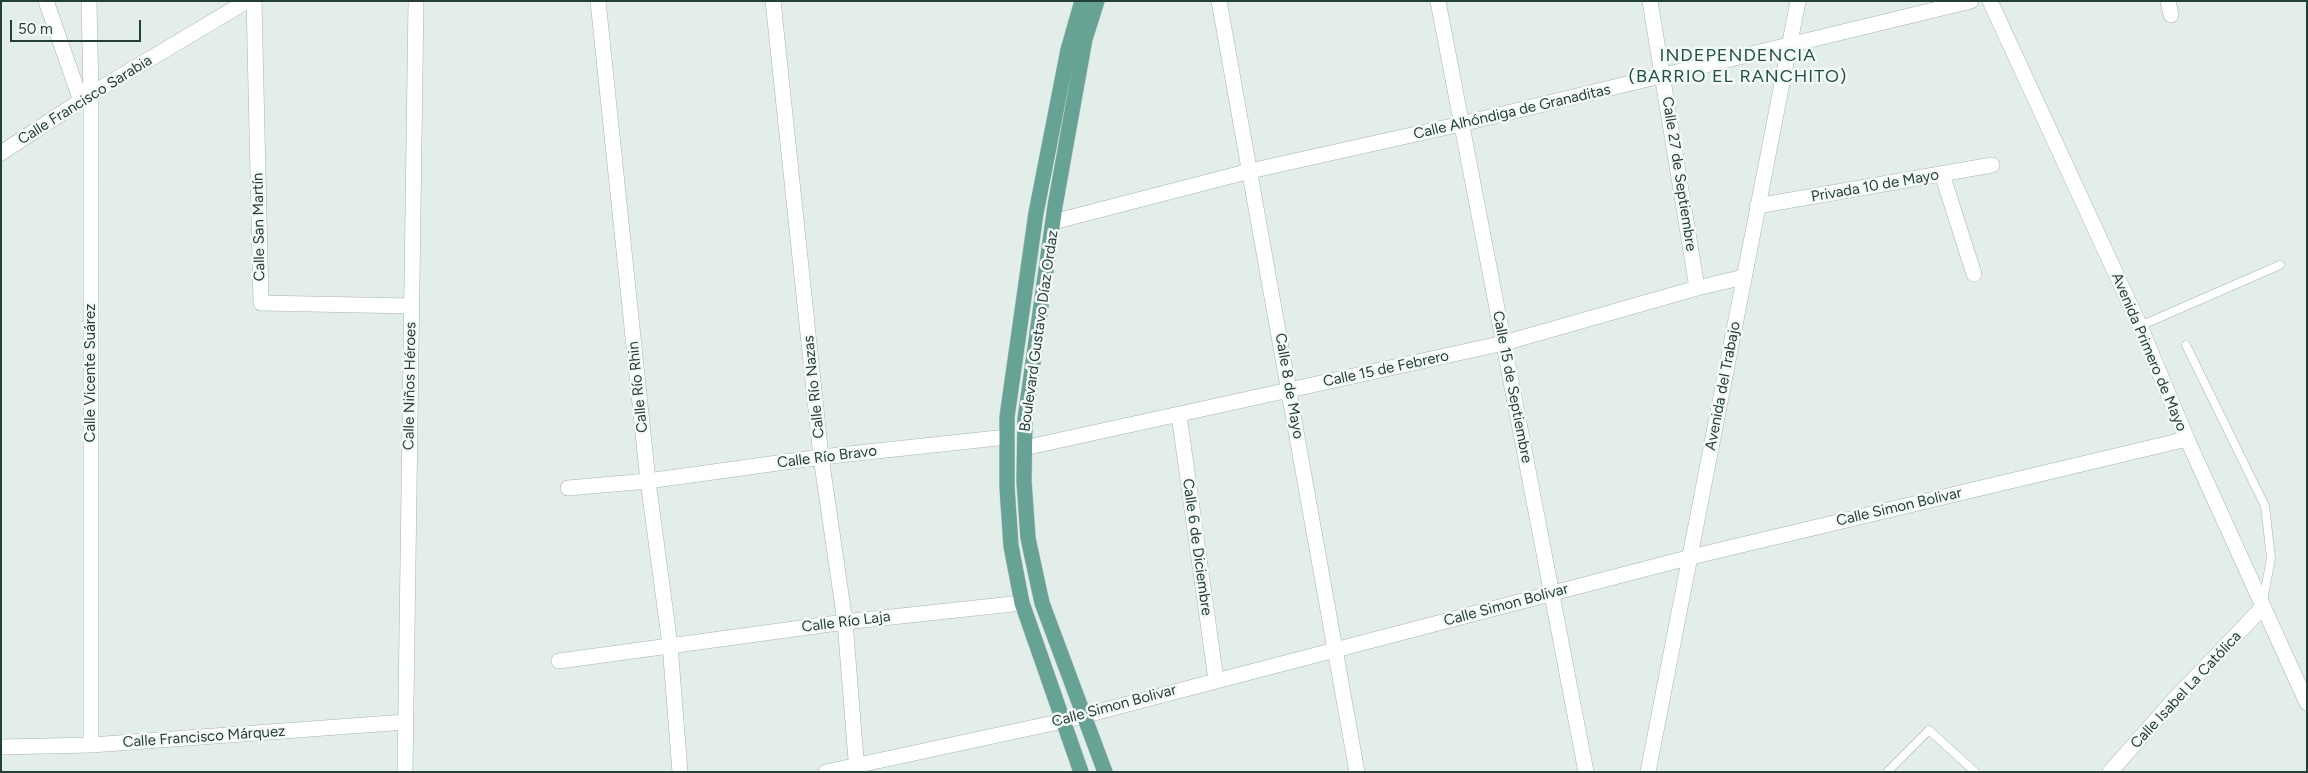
<!DOCTYPE html>
<html>
<head>
<meta charset="utf-8">
<style>
  body { margin:0 }
  #map { position:relative; width:2308px; height:773px; overflow:hidden; background:#e3ede9; font-family:Figtree,sans-serif }
  canvas { display:block }
  .frame { position:absolute; inset:0; border:2px solid #223f38; pointer-events:none }
  .scale { position:absolute; left:10px; top:20px; width:131px; height:22px; box-sizing:border-box; border:2px solid #223f38; border-top:0; padding-left:6px; font-size:15px; line-height:18px; white-space:nowrap; color:#223f38; -webkit-text-stroke:4px #f4f9f7; paint-order:stroke }
</style>
</head>
<body>
<div id="map">
<canvas width="2308" height="773"></canvas>
<div class="frame"></div>
<div class="scale">50 m</div>
</div>
<script>
const ctx = document.querySelector('canvas').getContext('2d');
ctx.lineJoin = 'round';
function trace(path, color, width, dash) {
  ctx.strokeStyle = color;
  ctx.lineWidth = width;
  ctx.lineCap = dash ? 'butt' : 'round';
  ctx.setLineDash(dash || []);
  ctx.stroke(path);
}
function write(font, color, halo, rows, align = 'center') {
  ctx.font = font + ' Figtree,sans-serif';
  ctx.lineWidth = 5;
  ctx.setLineDash([]);
  ctx.textBaseline = 'middle';
  ctx.strokeStyle = halo;
  ctx.fillStyle = color;
  for (const [text, x, y, turn = 0] of rows) {
    ctx.save();
    ctx.translate(x, y);
    ctx.rotate((+turn || 0) * Math.PI / 180);
    ctx.textAlign = isNaN(turn) ? turn : align;
    if (halo) ctx.strokeText(text, 0, 0);
    ctx.fillText(text, 0, 0);
    ctx.restore();
  }
}
const service = new Path2D(`
  M2140 326 2280 265
  M2186 345 2265 506 2271 558 2263 601
  M1887 772 1929 730 1975 772`);
const minor = new Path2D(`
  M46 1 81 101
  M89 1 91 94V745
  M254 1 261 303 411 306
  M598 1 648 481 670 645 680 772
  M773 1 821 457 845 622 857 772
  M1219 1 1357 772
  M1438 1 1586 772
  M1650 1 1697 288
  M2168 1 2171 15
  M1942 174 1974 274
  M1757 206 1992 165
  M1053 222 1250 171 1461 124 1789 45
  M1179 415 1216 680
  M1024 448 1504 343 1697 288 1744 277
  M568 488 648 481 821 457 1007 437
  M559 661 845 622 1022 603
  M1 747 91 745 406 722
  M405 772 416 1
  M826 772 1063 721 1691 557 2187 439
  M2110 772 2172 702 2262 608`);
const tertiary = new Path2D(`
  M1990 1 2140 326 2187 439 2307 703
  M1789 45 1971 1
  M1 153 91 94 247 1
  M1648 772 1798 1`);
const primary = new Path2D(`
  M1097 1 1085 39 1055 206 1025 419 1024 481 1028 538 1042 603 1105 772
  M1081 772 1022 603 1011 546 1007 487V417L1036 213 1068 50 1082 1`);
trace(service, '#a5b5b0', 9);
trace(minor, '#a5b5b0', 16);
trace(tertiary, '#a5b5b0', 16);
trace(primary, '#c1c9c7', 16);
trace(service, '#fff', 8);
trace(minor, '#fff', 15);
trace(tertiary, '#fff', 15);
trace(primary, '#67a395', 15);
write('15px', '#223f38', '#f4f9f7', [
  ["Calle Francisco Sarabia",85,100,-32],
  ["Calle Alhóndiga de Granaditas",1512,112,-13],
  ["Calle 27 de Septiembre",1679,174,81],
  ["Privada 10 de Mayo",1875,186,-10],
  ["Calle San Martín",259,227,-91],
  ["Boulevard Gustavo Díaz Ordaz",1039,331,-82],
  ["Avenida Primero de Mayo",2149,352,67],
  ["Calle 15 de Febrero",1386,369,-12],
  ["Calle Vicente Suárez",91,373,-90],
  ["Calle Niños Héroes",410,386,-89],
  ["Calle 8 de Mayo",1289,386,80],
  ["Avenida del Trabajo",1723,386,-79],
  ["Calle Río Rhin",638,387,-96],
  ["Calle Río Nazas",814,387,-96],
  ["Calle 15 de Septiembre",1512,387,79],
  ["Calle Río Bravo",827,457,-7],
  ["Calle Simon Bolivar",1899,507,-13],
  ["Calle 6 de Diciembre",1197,547,82],
  ["Calle Simon Bolivar",1506,605,-15],
  ["Calle Río Laja",846,622,-7],
  ["Calle Isabel La Católica",2186,690,-47],
  ["Calle Simon Bolivar",1114,706,-15],
  ["Calle Francisco Márquez",204,737,-4]
]);
ctx.letterSpacing = '1px';
write('18px', '#1e5246', '#f4f9f7', [
  ["INDEPENDENCIA",1738,56],
  ["(BARRIO EL RANCHITO)",1738,77]
]);
ctx.letterSpacing = '0px';
</script>
</body>
</html>
